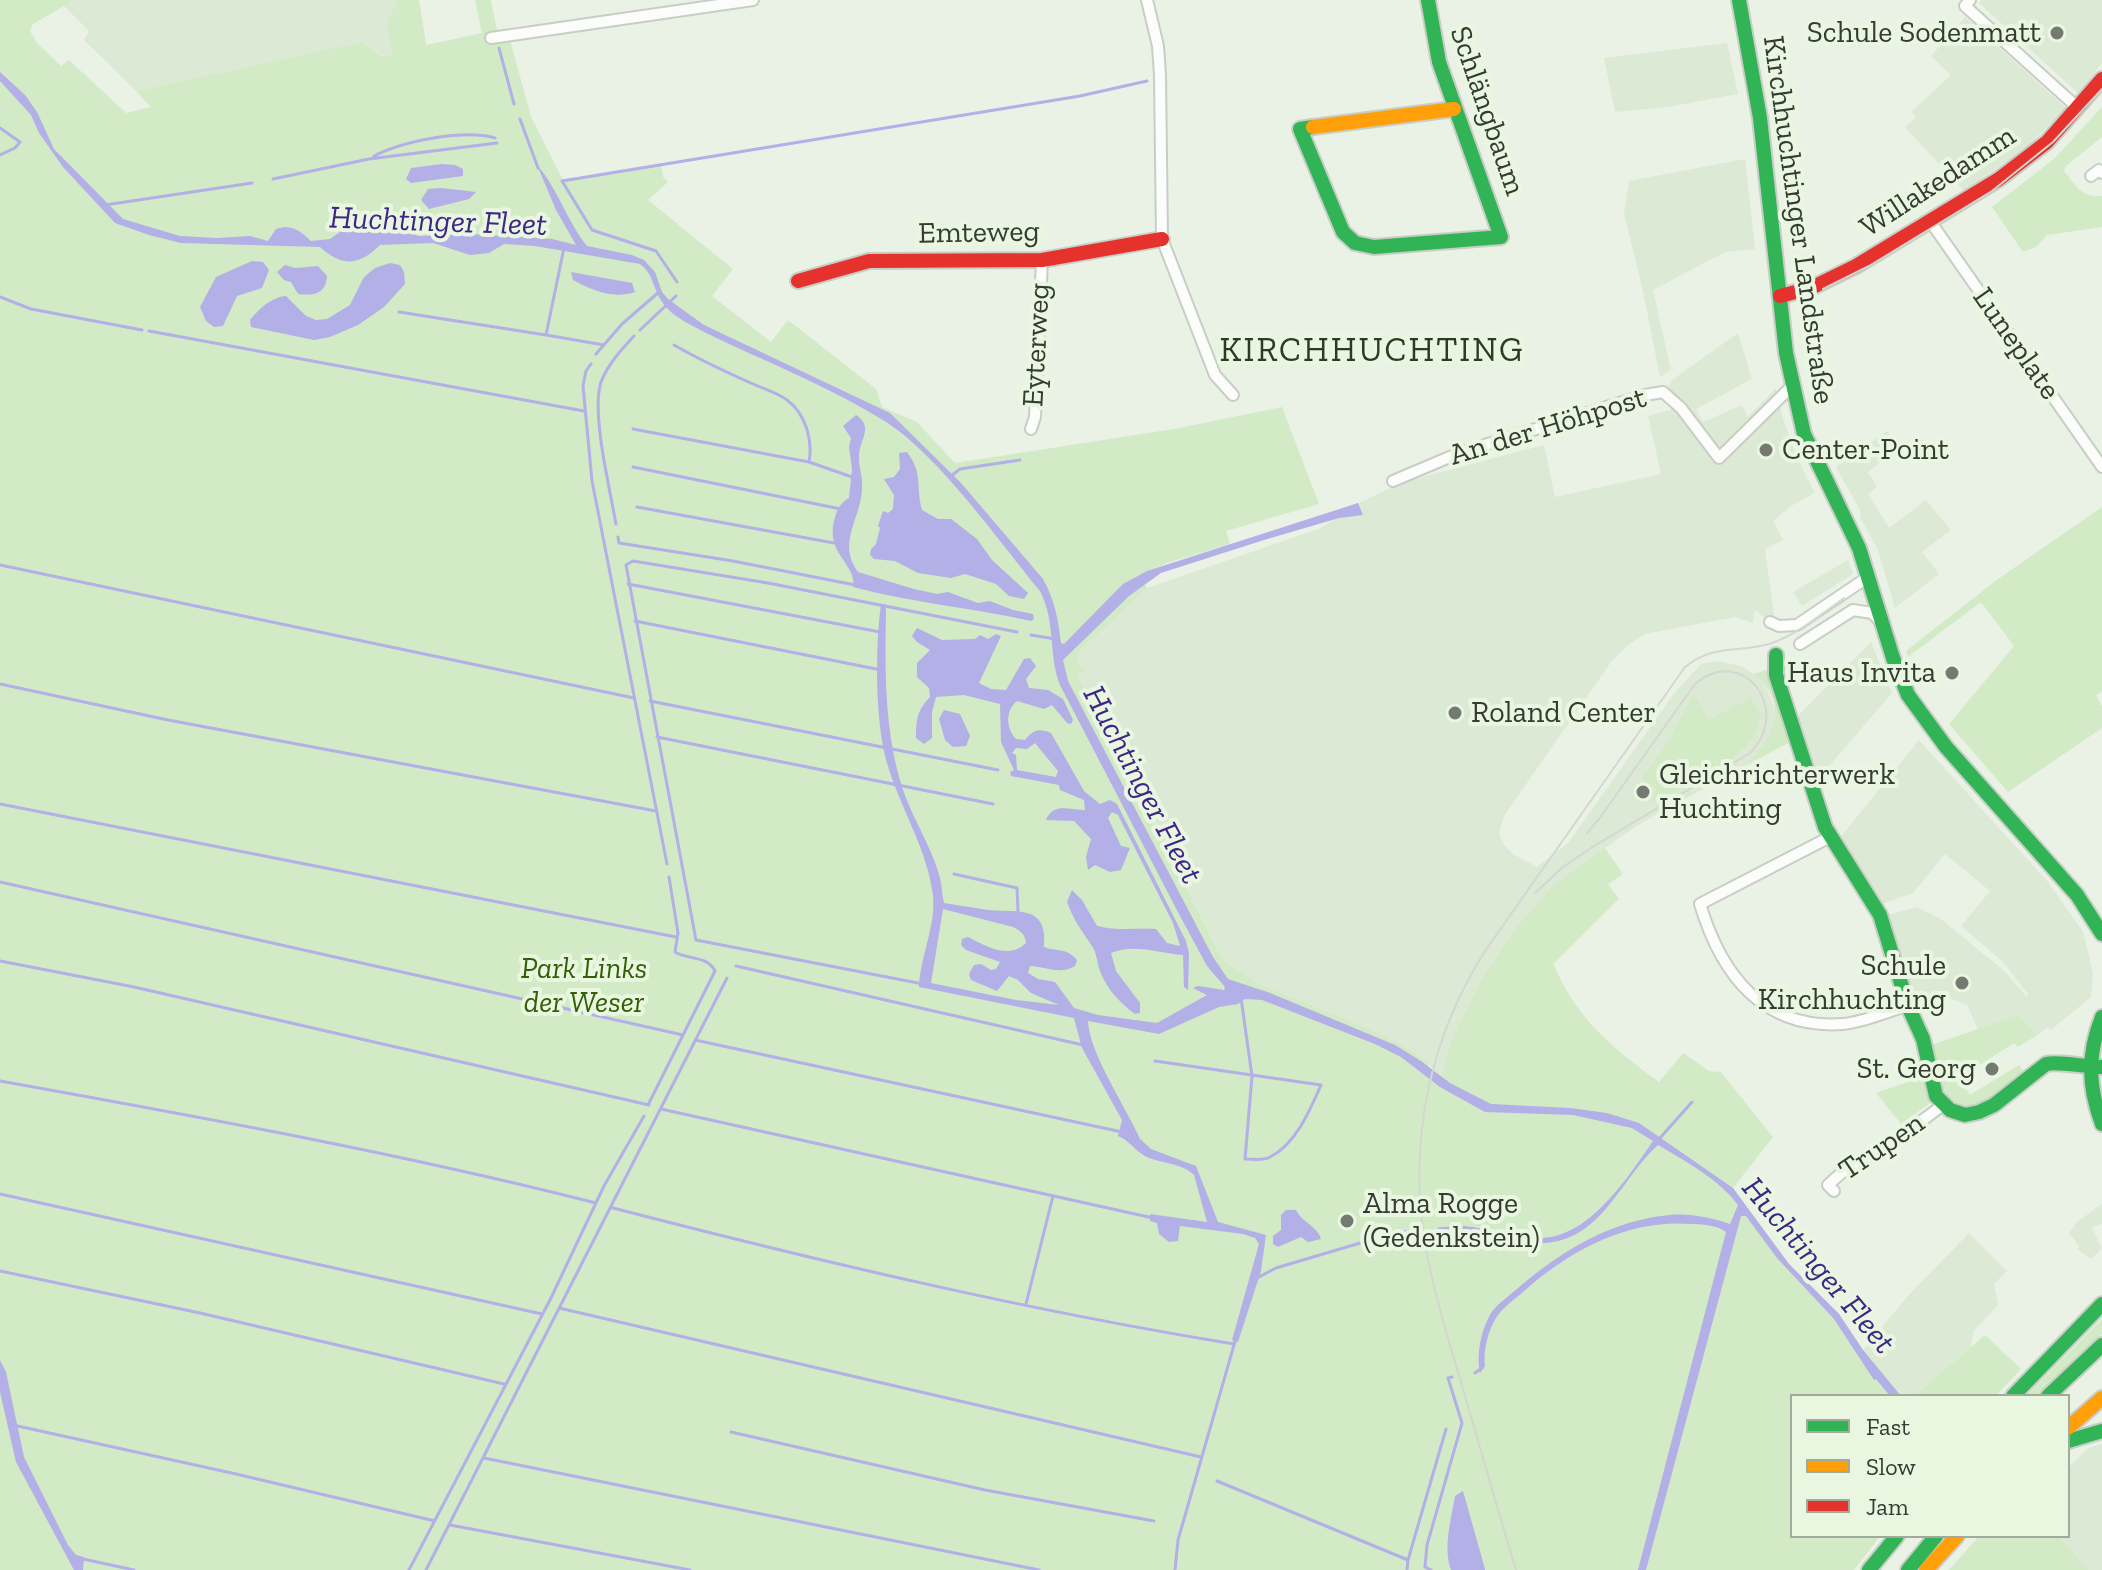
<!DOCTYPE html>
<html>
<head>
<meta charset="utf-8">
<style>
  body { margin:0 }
  #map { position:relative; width:2102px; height:1570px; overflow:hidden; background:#eaf2e6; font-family:"Zilla Slab",serif }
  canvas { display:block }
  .legend { position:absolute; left:1790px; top:1394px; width:280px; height:144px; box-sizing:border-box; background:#e9f7e1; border:2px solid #a1ab9b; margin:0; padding:10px 14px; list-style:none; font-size:24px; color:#353a32 }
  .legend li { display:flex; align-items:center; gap:16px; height:40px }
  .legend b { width:40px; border:2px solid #a1ab9b }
</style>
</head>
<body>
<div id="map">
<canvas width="2102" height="1570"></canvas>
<ul class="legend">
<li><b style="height:10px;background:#30b455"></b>Fast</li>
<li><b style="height:10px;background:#ff9f0a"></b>Slow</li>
<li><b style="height:10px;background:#e5322d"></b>Jam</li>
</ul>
</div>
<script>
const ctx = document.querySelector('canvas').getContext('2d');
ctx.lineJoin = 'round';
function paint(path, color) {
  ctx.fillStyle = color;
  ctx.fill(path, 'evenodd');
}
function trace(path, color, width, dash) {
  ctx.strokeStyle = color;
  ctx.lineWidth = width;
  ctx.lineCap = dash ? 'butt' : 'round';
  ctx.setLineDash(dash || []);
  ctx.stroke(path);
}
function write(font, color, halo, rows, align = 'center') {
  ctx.font = font + ' "Zilla Slab",serif';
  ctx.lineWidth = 8;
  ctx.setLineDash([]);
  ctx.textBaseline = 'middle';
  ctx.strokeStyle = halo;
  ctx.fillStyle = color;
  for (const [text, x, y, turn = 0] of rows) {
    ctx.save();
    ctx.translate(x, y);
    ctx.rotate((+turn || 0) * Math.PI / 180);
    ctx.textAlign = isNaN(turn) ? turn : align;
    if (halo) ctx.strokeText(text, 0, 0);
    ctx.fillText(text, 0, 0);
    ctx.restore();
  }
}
paint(new Path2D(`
  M70 0H419L426 45 384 57 362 42 136 91 84 40 89 31 64 6Z
  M1982 0H2102V63L2078 93 1979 3Z
  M1965 17 2066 108 2027 147 1964 191 1905 127 1916 117 1911 112 1951 75 1931 56Z
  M1727 43 1738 94 1668 107 1615 112 1604 58Z
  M1745 159 1755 249 1725 252 1653 290 1671 370 1660 377 1643 291 1624 213 1629 181Z
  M1738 333 1752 379 1696 409 1703 422 1742 405 1748 417 1776 388 1784 422 1797 458 1815 493 1791 506 1773 521 1783 540 1765 549 1774 615 1770 622 1755 610 1753 623 1735 617 1645 634 1628 645 1611 662 1504 816 1499 833 1504 845 1513 854 1537 867 1568 843 1676 691 1701 664 1719 661 1741 666 1757 676 1767 689 1775 710 1773 733 1761 750 1745 766 1643 822 1599 852 1443 1078 1428 1065V1062L1405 1047 1261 985 1223 960 1078 676 1083 670 1077 662V654L1147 588 1321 528 1359 503 1403 482 1544 445 1555 497 1661 474 1648 416 1670 410 1675 403 1667 391 1672 380ZM1694 695 1708 721 1750 699 1650 802 1656 789 1643 779 1668 741Z
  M1887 431 1899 448 1868 472 1877 487 1868 494 1889 528 1926 500 1951 530 1922 552 1939 574 1895 608 1878 550 1861 519 1860 510 1836 467Z
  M1848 560 1853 574 1802 606 1793 592Z
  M1871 642 1892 693 1817 780 1796 718Z
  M1919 740 2048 882 2083 932 2093 973 2091 997 2051 1030 2048 1027 2036 1036 2023 1018 2017 1015 1978 1029 1967 1005 1947 997 1920 1008 1883 916 1917 907 1941 919 2003 970 2027 997 2028 994 2004 963 1961 926 1990 891 1945 854 1913 893 1882 904 1839 839Z
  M2102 1204V1224L2091 1227 2102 1248 2091 1259 2077 1249 2079 1246 2069 1233 2077 1222Z
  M1969 1233 2007 1271 1994 1284 1998 1305 1973 1332 1971 1347 1914 1396H1901L1863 1350 1906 1298Z
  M2102 1444V1570H2089L2058 1536H2068V1468L2088 1448Z`), '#dce9d5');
paint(new Path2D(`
  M0 0H70L69 3 33 24 30 31 37 43 61 66 69 60 126 113 151 107 136 91 362 42 383 57 393 54 387 25 398 0H419L426 45 482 33 475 0H491L497 30 507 29 531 117 563 180 661 164 663 177 668 182 648 200 733 269 712 296 771 342 788 320 876 389 882 407 917 422 955 463 1174 429 1282 407 1319 504 1226 531 1230 544 1167 563 1140 576 1147 588 1077 654V662L1084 670 1078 676 1223 960 1261 985 1366 1028 1405 1047 1429 1062 1428 1066 1442 1078 1451 1043 1481 981 1514 931 1554 885 1605 848 1623 874 1608 884 1619 899 1553 964C1579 1021 1609 1045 1659 1082L1683 1053 1709 1071 1721 1072 1773 1137 1733 1188 1789 1264 1839 1314 1863 1350 1901 1396H1792V1536H1880L1854 1570H0Z
  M2102 107V137L2066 166 2064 171C2076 186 2082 198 2102 196V227L2047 235 2036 247 2023 252 1992 207 2054 159Z
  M2102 507V691L2096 695 2102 706V728L2008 792 1949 724 2014 646 1981 602 1908 657 1906 651 1998 579Z
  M1769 669 1790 742 1745 766C1774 738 1791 705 1754 674Z
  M1694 694 1708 720 1751 698 1761 717C1750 764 1688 783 1649 803L1656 789 1642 779 1668 741Z
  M2017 1015 2023 1018 2036 1036 2018 1047 2014 1043 1959 1078 1970 1095 2019 1065 2026 1075C2006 1090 1984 1109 1958 1109L1942 1093 1932 1045Z
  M1925 1076 1933 1101 1901 1124 1876 1093Z
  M2102 1319V1334L2038 1396H2026Z
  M1985 1335 2021 1369 1996 1396H1914Z
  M1979 1536H2058L2089 1570H1949Z`), '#d2eac5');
paint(new Path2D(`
  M0 72 25 95 37 112 54 149 123 219 180 236 217 238 250 236 268 241 276 229C292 224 299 230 311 241L330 239 366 214 375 212 418 236 471 234 552 239 576 245 556 210 537 165C558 189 567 221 587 246L632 255 644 260 655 272 662 292 668 299 704 325 890 413 961 483 1043 579C1055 601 1058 619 1061 643L1064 644 1123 584 1147 571 1358 503 1363 515 1339 518 1264 540 1161 573 1129 596 1063 660 1068 681 1213 957 1228 979 1270 993 1395 1045 1421 1061 1450 1083 1491 1104 1570 1108 1607 1113 1639 1123 1733 1188 1789 1264 1839 1314 1863 1350 1901 1396H1890L1876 1379 1874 1380 1834 1319 1777 1258 1746 1216H1741L1646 1570H1638L1726 1232C1717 1225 1702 1224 1691 1224 1627 1219 1569 1251 1523 1292 1514 1300 1502 1308 1496 1318 1488 1331 1483 1350 1485 1366L1480 1373C1476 1354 1481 1330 1491 1313 1497 1304 1509 1296 1518 1288 1561 1251 1612 1220 1670 1215 1690 1213 1712 1218 1730 1224L1738 1205C1719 1179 1685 1161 1658 1145 1619 1180 1600 1246 1536 1243 1512 1242 1487 1233 1462 1231L1463 1226C1488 1228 1513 1238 1538 1238 1588 1240 1628 1177 1653 1141L1632 1128 1573 1115 1485 1112 1440 1087 1401 1057 1375 1044 1262 1000 1245 999 1238 1004 1219 1007 1159 1034 1088 1021C1089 1053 1126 1107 1140 1139L1151 1149 1196 1166 1218 1222 1266 1235 1261 1271 1238 1342 1232 1340 1259 1244 1255 1238 1243 1234 1180 1226 1178 1241 1169 1242 1159 1234 1157 1223 1150 1221V1214L1207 1222 1194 1175C1181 1162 1160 1164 1145 1156 1134 1150 1129 1140 1118 1136L1122 1120 1082 1048 1074 1018 919 987C920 957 936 926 933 896 928 850 900 808 887 763 875 722 875 647 881 604H885L886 610C885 670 884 729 902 787 912 818 932 847 940 878 942 886 942 895 944 903 958 905 973 908 988 910 1018 913 1048 904 1044 947 1057 952 1066 947 1077 960L1075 966C1061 975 1046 967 1030 966L1028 973 1038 979 1055 982 1074 1008 1098 1015 1157 1023 1207 995 1193 988 1198 986 1224 990 1225 987 1207 966 1180 916 1060 685C1048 655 1056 621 1040 591 999 541 936 452 883 420 828 386 764 361 706 333 692 325 672 317 663 303 653 290 654 274 640 264L535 246 504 244 489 253 470 255 433 243 380 245C359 266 342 267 320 247L181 243 149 235 115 223 63 167 39 133 31 115 0 81ZM943 909 1013 927C1021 931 1025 934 1026 943 1009 960 986 946 968 937L962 939 961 945 966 950 1000 962 996 969 991 970 981 964 974 965 969 974 971 980 997 991 1009 976 1018 980 1031 993 1059 1005 1016 1000 931 983Z
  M442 164 455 165 463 169V176L411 183 406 179 411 168Z
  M441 188 476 192 469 199 429 209 421 200 428 189Z
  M252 261 263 262 269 270 262 288 237 296 223 326 214 327 206 321 200 307 216 277Z
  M390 263 400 265 404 272 405 284 384 307 358 325 330 337 314 340 251 327 250 320C259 309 271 297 286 296L306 316 316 320 327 319 350 305 364 277 375 268Z
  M285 265 295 268 318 266 327 276C326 294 314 296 298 294L291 282 284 280 277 272Z
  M571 272 632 283 635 292C612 299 594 291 573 280Z
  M856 415C874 427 860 439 859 455 858 466 863 476 862 487 862 518 836 542 858 572L914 589 937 594 948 592 978 603 990 601 1013 610 1033 614 1034 619 1031 621C975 608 912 603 853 587 857 571 837 557 834 542 830 527 836 504 849 498L852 469 849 447 851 438 843 426Z
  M907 452C924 476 915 484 922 510L938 519H951L977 539 992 560 1028 593 1024 599 1009 596 996 584 965 574 951 578 918 573 895 561 874 559 870 555 871 549 876 544 880 528 878 526 883 511 888 513 893 509 894 495 884 479 894 477 900 469 899 453Z
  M917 628 942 640 975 639 980 635 988 639 996 634 1001 636 979 683 991 689 1006 690 1024 659 1030 658 1036 666 1026 679 1029 688 1048 690 1063 699 1073 720 1071 724 1067 723 1052 705 1044 709 1017 701C1005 711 1006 728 1016 739L1025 740C1033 730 1039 728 1051 733L1084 791 1100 804 1110 800 1117 804 1186 941 1189 953 1188 990 1184 987 1183 955C1159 953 1134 943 1111 953L1116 971 1140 1003V1013L1135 1014C1120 1003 1106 988 1100 971 1097 963 1097 953 1092 946 1081 929 1075 923 1067 902L1072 890 1082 900 1097 926C1117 931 1136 928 1156 929L1167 943 1180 946 1173 923 1118 815 1112 812 1108 818 1121 846 1130 848 1121 870 1110 872 1095 865 1088 870 1086 857 1091 839 1074 821 1046 820C1053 802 1070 810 1085 810L1084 800 1060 790 1059 785 1011 776 1010 772 1014 770 1001 742 1000 704 964 695 936 697 932 712V738L924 744 916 738C916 721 917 710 930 697L929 688 917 677V663L930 650 917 642 912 636ZM1035 743 1058 771 1056 777 1017 770 1016 755 1012 753 1016 748 1027 749Z
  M944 710 960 714 970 736 966 746 953 747 945 740 939 719Z
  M1286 1210H1296C1302 1222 1318 1227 1321 1239L1308 1242 1301 1237 1278 1247 1273 1244V1236L1281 1230V1215Z
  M0 1360 6 1372 24 1457 68 1545 76 1555 84 1557 83 1570H74L16 1462 0 1392Z
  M1463 1491 1485 1569V1570H1451C1443 1547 1451 1520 1455 1496Z`), '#b3afe7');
trace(new Path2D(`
  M499 48 514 104
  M520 119 538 168
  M0 128 20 142 15 148 0 155
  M374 156C403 141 464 129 495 138
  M273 179 369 159 497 143
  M105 205 252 183
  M677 282 656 251 592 230 562 181 1080 96 1147 81
  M0 297 31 309 142 330
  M399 312 546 335 564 248
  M640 330 676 296
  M149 331 584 411
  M546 335 604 345
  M674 345C700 360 726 372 753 384 764 389 778 393 787 400 806 414 813 441 809 462
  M596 354 622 324 659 292
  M591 364 586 371 583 386 592 481 667 864
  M633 429 809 462 852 477
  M633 467 841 509
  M951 476 960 469 1020 460
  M637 507 834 543
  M616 524C610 489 591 413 601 382 608 364 621 350 634 336
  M618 537 619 543 733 561 855 585
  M0 565 634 698
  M628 584 880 632
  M635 621 881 670
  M1031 635 1055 639
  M0 684 168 720 656 811
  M650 701 998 770
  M657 737 993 804
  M0 804 676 937
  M954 874 1017 888 1018 912
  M0 882 683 1035
  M0 961 134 987 649 1105
  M736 966 1083 1045
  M923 984 696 940 626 565 633 561 768 583 1017 632
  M695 1040 1122 1132
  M1155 1061 1321 1085C1310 1110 1296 1144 1270 1157 1263 1161 1253 1159 1245 1159L1252 1076 1241 998
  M0 1081C200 1117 399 1153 596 1203
  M648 1105 715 971C707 955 687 960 675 952L678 933 669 877
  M661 1109 1153 1218
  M1660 1138 1692 1102
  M0 1194 542 1314
  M613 1208C818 1261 1025 1310 1234 1344
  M1439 1229 1451 1228
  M1404 1232 1415 1230
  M0 1271 200 1313 504 1384
  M1257 1278 1276 1268 1394 1233
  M1026 1304 1053 1196
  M559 1308 1201 1457
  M1475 1373 1482 1368
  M13 1425 236 1474 435 1521
  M731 1432 985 1490 1154 1521
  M484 1458 1039 1570
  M1217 1481 1408 1560 1407 1570
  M450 1525 690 1570
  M83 1559 134 1570
  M1408 1560 1446 1429
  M409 1570 550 1300 604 1186 644 1116
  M426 1570 727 978
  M1175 1570 1178 1540 1236 1338
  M1431 1570 1425 1567 1427 1545 1462 1423 1448 1378 1452 1377`), '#b3afe7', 3);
const street = new Path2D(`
  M1147 0 1158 46 1160 75 1162 239 1215 375 1233 395
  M1970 0 1965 6 2078 108
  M491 38 753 0
  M2091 176 2099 170 2102 173
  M1930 221 2102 467
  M1031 429 1035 417 1042 260
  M1393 481 1459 453 1645 395 1663 392 1681 408 1719 458 1792 386
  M1770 622 1779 626 1797 625 1868 577
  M1800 644 1853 610 1872 613 1880 621
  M1830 837 1700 904C1721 974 1763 1030 1843 1024 1865 1022 1887 1011 1908 1006
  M1834 1191 1828 1185C1852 1162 1865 1158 1891 1142 1909 1132 1926 1117 1943 1105`);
const fast = new Path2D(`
  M1739 0 1760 118 1786 353 1804 434 1859 548 1893 658 1908 695 1946 747 2077 895 2102 934
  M1313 127 1300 129 1343 232 1355 243 1374 247 1501 237 1439 62 1428 0
  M1776 655V675L1825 827 1880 915 1908 1006 1923 1039 1936 1096 1950 1110 1965 1115 1979 1112 1994 1105 2046 1064C2059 1061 2085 1067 2102 1067
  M2102 1017C2087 1055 2088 1086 2102 1124
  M2013 1396 2102 1304
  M2048 1396 2102 1345
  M2068 1441 2102 1431
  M1869 1570 1897 1536
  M1908 1570 1936 1536`);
const slow = new Path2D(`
  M1313 127 1454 109
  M2068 1428 2102 1398
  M1926 1570 1957 1536`);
const jam = new Path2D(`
  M798 281 869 261 1042 260 1162 239
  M1780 296 1811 288 1856 266 1999 179 2047 142 2102 79`);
trace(street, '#c8cec5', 14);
trace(fast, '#c8cec5', 18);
trace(slow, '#c8cec5', 18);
trace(jam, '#c8cec5', 18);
trace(street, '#fcfdfb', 10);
trace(fast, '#30b455', 14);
trace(slow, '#ff9f0a', 14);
trace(jam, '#e5322d', 14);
trace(new Path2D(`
  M1823 289 1869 266 1992 191 2053 142 2102 89
  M1535 893 1563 867 1594 846 1750 753C1793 710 1743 643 1695 684L1599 819 1587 833
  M1516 1570C1498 1510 1480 1449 1463 1389 1449 1341 1433 1292 1425 1242 1408 1140 1430 1038 1485 951L1685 667C1713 644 1737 653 1769 644 1797 635 1820 615 1844 598`), '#d4d6d2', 2);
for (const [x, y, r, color] of [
  [2057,33,8,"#747a71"],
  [1766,450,8,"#747a71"],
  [1952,673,8,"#747a71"],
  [1455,713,8,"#747a71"],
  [1643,792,8,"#747a71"],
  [1962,983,8,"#747a71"],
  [1992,1069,8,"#747a71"],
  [1347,1221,8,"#747a71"]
]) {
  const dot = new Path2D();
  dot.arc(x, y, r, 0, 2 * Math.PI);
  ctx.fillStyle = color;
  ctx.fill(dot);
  trace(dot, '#e9f7e1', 3);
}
write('30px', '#353a32', '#e9f7e1', [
  ["Schule Sodenmatt",2041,33],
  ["Center-Point",1782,450,"left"],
  ["Haus Invita",1936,673],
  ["Roland Center",1471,713,"left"],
  ["Gleichrichterwerk",1659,775,"left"],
  ["Huchting",1659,809,"left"],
  ["Schule",1946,966],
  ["Kirchhuchting",1946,1000],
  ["St. Georg",1976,1069],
  ["Alma Rogge",1363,1204,"left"],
  ["(Gedenkstein)",1363,1238,"left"]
], 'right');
write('30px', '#353a32', '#e9f7e1', [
  ["Schlängbaum",1487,111,71],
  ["Willakedamm",1938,182,-33],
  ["Kirchhuchtinger Landstraße",1798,220,82],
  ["Emteweg",979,233,-1],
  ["Luneplate",2016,344,55],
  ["Eyterweg",1037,345,-87],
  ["An der Höhpost",1548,427,-17],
  ["Trupen",1882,1147,-34]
]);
write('italic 30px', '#336007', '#e9f7e1', [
  ["Park Links",584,969],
  ["der Weser",584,1003]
]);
write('italic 32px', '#3e2687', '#e9f7e1', [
  ["Huchtinger Fleet",438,222,2],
  ["Huchtinger Fleet",1142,785,62],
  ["Huchtinger Fleet",1818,1266,50]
]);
ctx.letterSpacing = '2px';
write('34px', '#2e3928', '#e9f7e1', [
  ["KIRCHHUCHTING",1372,351]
]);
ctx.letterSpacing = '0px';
</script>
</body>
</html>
